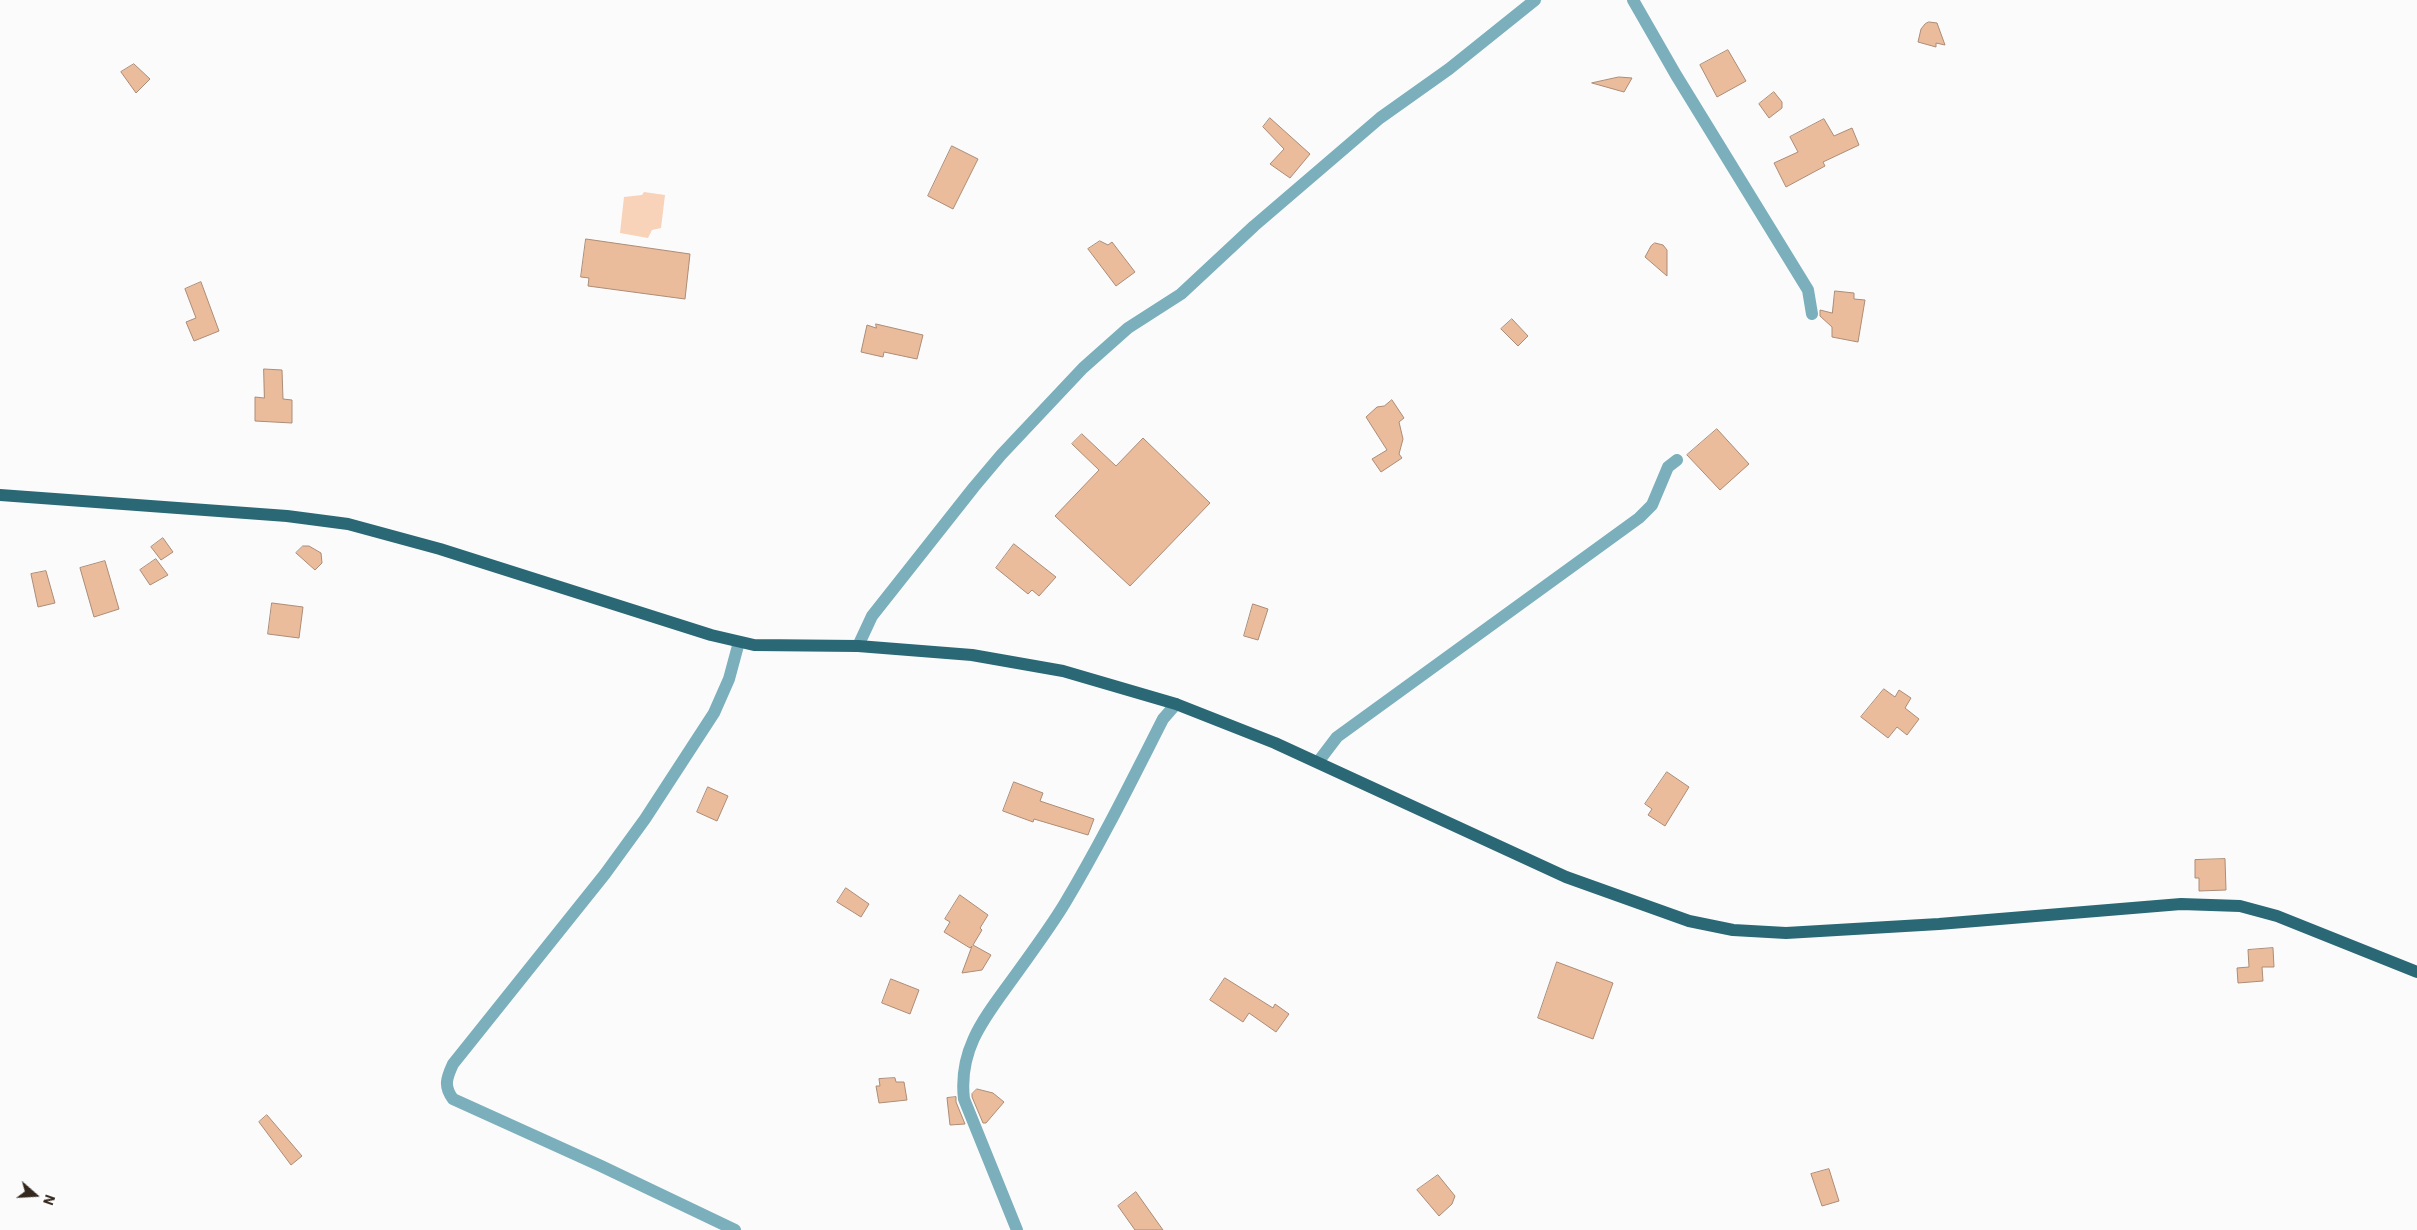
<!DOCTYPE html>
<html>
<head>
<meta charset="utf-8">
<style>
  body { margin:0 }
  #map { position:relative; width:2417px; height:1230px; overflow:hidden; background:#fbfbfb; font-family:"IBM Plex Sans",sans-serif }
  canvas { display:block }
  .north { position:absolute; left:10px; top:1170px; width:50px; height:50px; -webkit-text-stroke:4px #fff; paint-order:stroke; rotate:109deg; font-size:14px; font-weight:700; line-height:20px; text-align:center; color:#34271e }
  .north::after { content:''; display:block; margin:auto; width:18px; height:22px; background:#34271e; clip-path:polygon(50% 0,100% 100%,50% 72%,0 100%) }
</style>
</head>
<body>
<div id="map">
<canvas width="2417" height="1230"></canvas>
<div class="north">N</div>
</div>
<script>
const ctx = document.querySelector('canvas').getContext('2d');
ctx.lineJoin = 'round';
function paint(path, color) {
  ctx.fillStyle = color;
  ctx.fill(path, 'evenodd');
}
function trace(path, color, width, dash) {
  ctx.strokeStyle = color;
  ctx.lineWidth = width;
  ctx.lineCap = dash ? 'butt' : 'round';
  ctx.setLineDash(dash || []);
  ctx.stroke(path);
}
paint(new Path2D(`
  M644 192 665 195 661 228 652 230 648 238 620 233 624 197 642 195Z`), '#f8d2b9');
const building = new Path2D(`
  M1929 22 1937 23 1945 45 1936 43V47L1918 42 1921 29 1925 24Z
  M1728 50 1746 81 1717 97 1700 65Z
  M134 64 150 79 136 93 121 72Z
  M1619 77 1632 78 1624 92 1592 83Z
  M1774 92 1782 102V108L1769 118 1759 104Z
  M1270 118 1310 154 1290 178 1270 164 1284 149 1263 127Z
  M1824 119 1834 136 1852 128 1859 145 1823 162 1825 166 1786 187 1774 163 1798 152 1790 137Z
  M952 146 978 159 953 209 928 196Z
  M586 239 690 254 685 299 588 286 589 278 581 277Z
  M1100 241 1108 245 1112 242 1135 272 1116 286 1088 249Z
  M1655 243 1663 245 1667 250V276L1645 257 1651 246Z
  M201 282 219 331 194 341 186 322 196 318 185 289Z
  M1835 291 1854 293V299L1865 300 1858 342 1832 337V327L1820 316V310L1832 313Z
  M1512 319 1528 336 1518 346 1501 329Z
  M876 324 923 335 917 359 884 352 883 357 861 352 867 325 876 328Z
  M264 369 282 370 283 399 292 400V423L255 421V397L264 398Z
  M1392 400 1404 418 1399 422 1403 439 1399 454 1402 458 1381 472 1372 459 1387 450 1366 417 1377 407 1384 406Z
  M1717 429 1749 464 1720 490 1687 455Z
  M1082 434 1116 466 1143 438 1210 503 1130 586 1055 516 1099 470 1072 444Z
  M163 538 173 552 161 560 151 547Z
  M1014 544 1056 577 1039 596 1032 590 1028 594 996 568Z
  M303 546H309L321 553 322 563 315 570 296 553Z
  M156 559 168 575 150 585 140 570Z
  M105 561 119 609 94 617 80 568Z
  M46 571 55 603 38 607 31 574Z
  M272 603 303 607 299 638 268 634Z
  M1253 604 1268 609 1258 640 1244 636Z
  M1884 689 1895 697 1899 690 1911 698 1905 708 1919 719 1907 735 1897 727 1888 738 1861 717Z
  M1667 772 1689 787 1665 826 1648 815 1652 809 1645 804Z
  M1014 782 1043 793 1040 801 1094 819 1088 835 1034 819 1033 822 1003 811Z
  M708 787 728 796 717 821 697 812Z
  M2225 859 2226 890 2199 891V878H2195V860Z
  M846 888 869 904 861 917 837 902Z
  M960 895 988 915 980 928 982 930 973 945 991 955 982 970 962 973 972 946 970 948 944 932 950 922 945 919Z
  M2273 948 2274 967H2262L2263 981 2238 983 2237 968 2249 967 2248 950Z
  M1557 962 1613 983 1593 1039 1538 1018Z
  M1225 978 1273 1008 1275 1004 1289 1014 1276 1032 1249 1013 1243 1022 1210 1000Z
  M891 979 919 990 910 1014 882 1003Z
  M895 1078 896 1082H904L907 1100 879 1103 876 1086H880L879 1079Z
  M977 1089 993 1093 1004 1102 986 1123H983L972 1097V1094Z
  M956 1097V1102L965 1124 950 1125 947 1098Z
  M267 1115 302 1156 291 1165 259 1122Z
  M1829 1169 1839 1201 1822 1206 1811 1174Z
  M1438 1175 1455 1196 1452 1204 1439 1216 1417 1190Z
  M1136 1192 1163 1230H1135L1118 1206Z`);
paint(building, '#eabc9c');
trace(building, '#ac8c76', 1);
trace(new Path2D(`
  M1633 0 1676 75 1808 290 1812 314
  M858 646 872 616 974 487 1001 455 1083 368 1128 328 1181 294 1254 226 1380 118 1449 69 1535 0
  M1318 762 1337 737 1639 518 1652 505 1668 467 1677 460
  M735 1230 601 1166 453 1099C443 1086 447 1077 453 1064L605 874 645 819 714 713 729 679 739 642
  M1017 1230 964 1099C958 1048 986 1016 1014 977 1031 953 1050 928 1065 903 1101 843 1132 780 1163 719L1176 704`), '#7aafbb', 12);
trace(new Path2D(`
  M0 495 287 516 348 524 440 549 711 635 754 645 858 646 972 655 1063 671 1176 704 1275 743 1566 877 1689 921 1733 930 1786 933 1939 924 2181 904 2240 906 2277 916 2417 972`), '#2b6875', 12);
</script>
</body>
</html>
